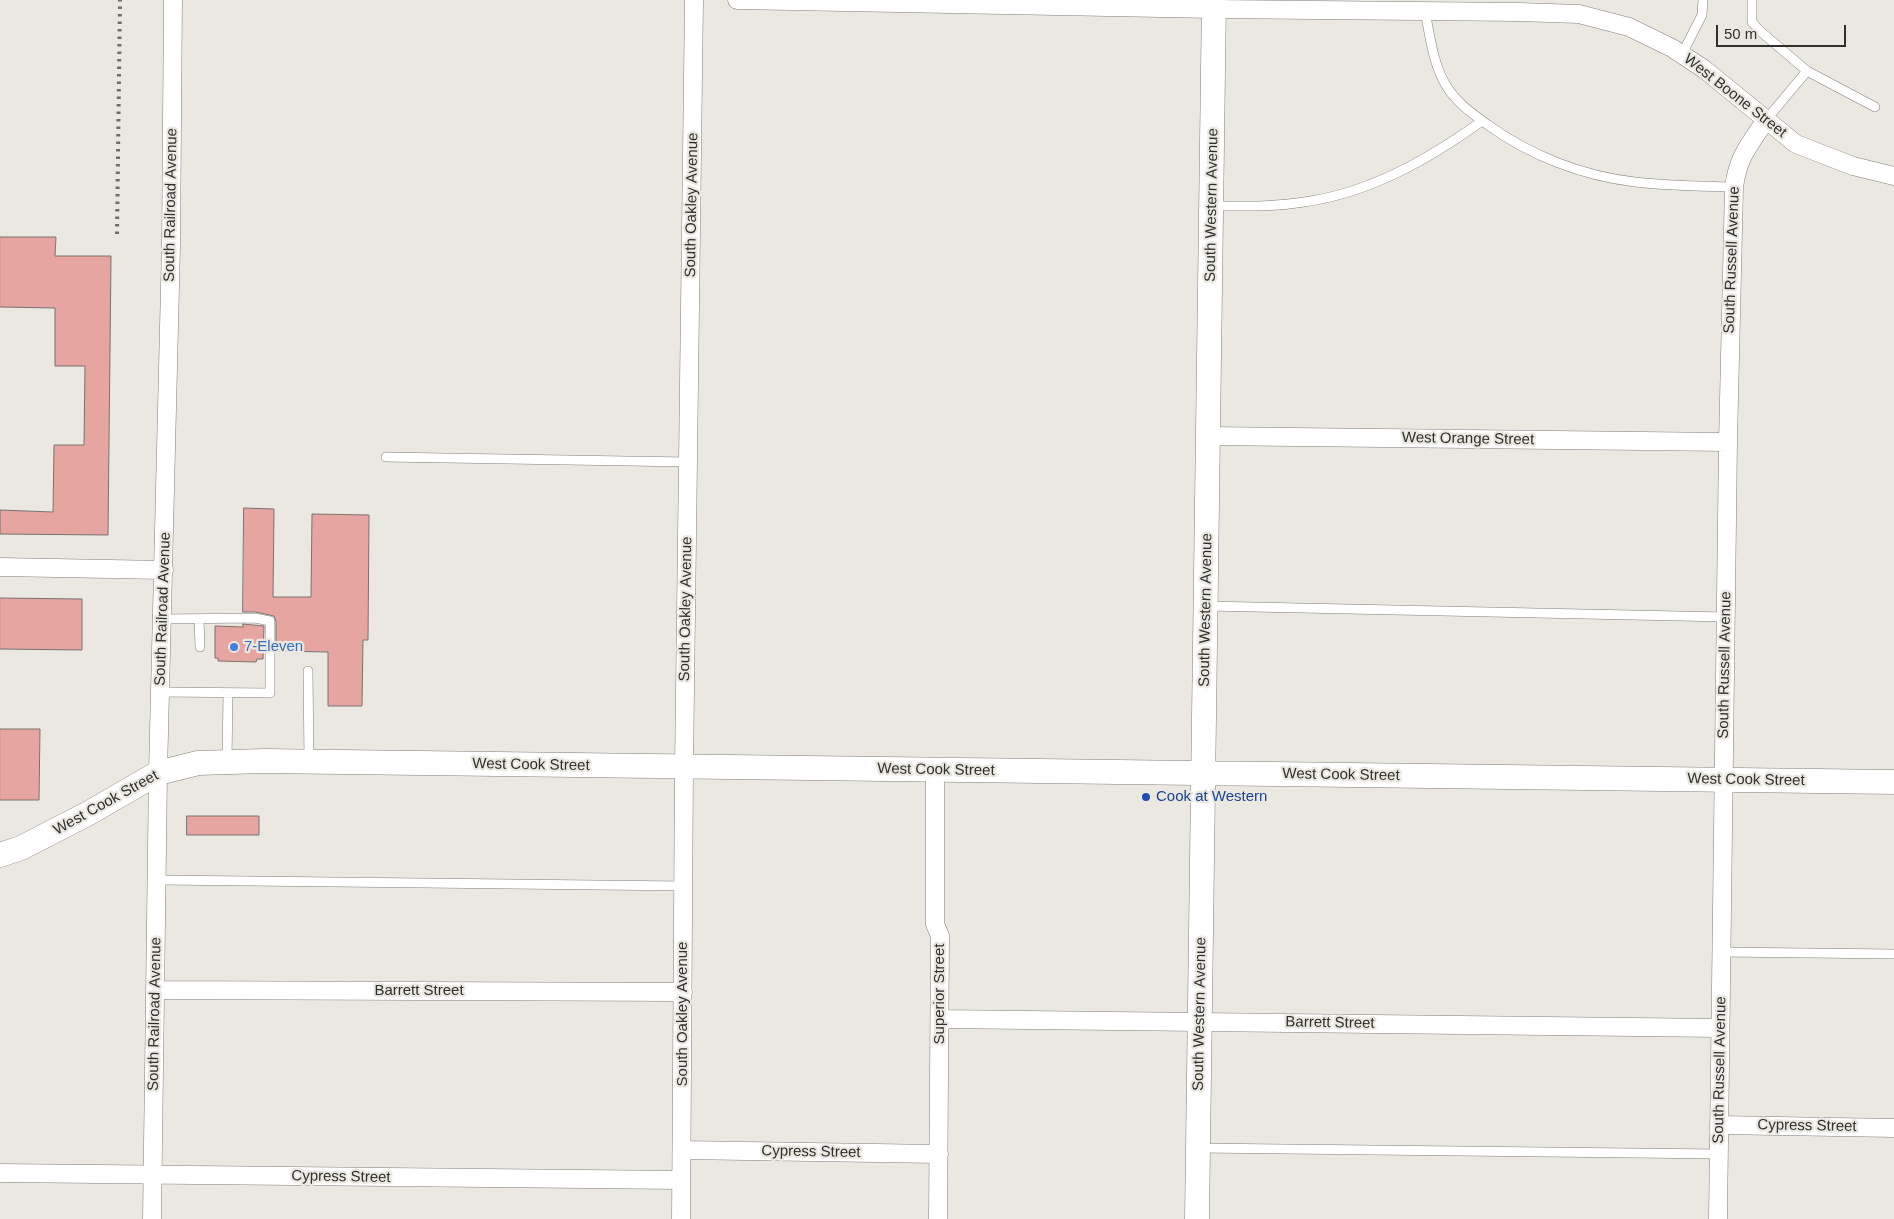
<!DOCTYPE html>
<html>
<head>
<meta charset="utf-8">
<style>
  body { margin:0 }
  #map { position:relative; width:1894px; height:1219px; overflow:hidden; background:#eae8e1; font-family:Arial,sans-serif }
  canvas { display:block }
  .scale { position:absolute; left:1716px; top:25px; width:130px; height:22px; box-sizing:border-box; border:2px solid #2f2f2c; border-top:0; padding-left:6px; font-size:15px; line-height:18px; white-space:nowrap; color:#2f2f2c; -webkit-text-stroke:4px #eae8e1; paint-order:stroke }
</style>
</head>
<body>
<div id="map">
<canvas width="1894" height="1219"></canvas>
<div class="scale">50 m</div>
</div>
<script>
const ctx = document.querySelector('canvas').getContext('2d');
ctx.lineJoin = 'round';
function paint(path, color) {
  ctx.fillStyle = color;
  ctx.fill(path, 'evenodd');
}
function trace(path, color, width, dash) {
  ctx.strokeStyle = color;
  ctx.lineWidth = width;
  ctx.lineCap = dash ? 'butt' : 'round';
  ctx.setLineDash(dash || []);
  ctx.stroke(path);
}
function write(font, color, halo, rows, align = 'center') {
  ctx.font = font + ' Arial,sans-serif';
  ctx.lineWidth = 4.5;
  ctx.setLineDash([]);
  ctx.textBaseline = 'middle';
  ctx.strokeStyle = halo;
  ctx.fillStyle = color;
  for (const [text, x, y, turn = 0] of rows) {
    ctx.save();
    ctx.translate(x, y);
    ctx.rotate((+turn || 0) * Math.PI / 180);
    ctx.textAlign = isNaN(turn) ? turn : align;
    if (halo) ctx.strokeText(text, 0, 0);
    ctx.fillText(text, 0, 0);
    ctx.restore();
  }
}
const building = new Path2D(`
  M0 237H56L55 256H111L108 535 0 534V510L53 512 54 445H84L85 366H55V308L0 307Z
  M244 508 274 509 273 597H311L312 514 369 515 368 640H363L362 706H328V652L276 651V621L274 616 256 612H243Z
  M0 598 82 599V650L0 649Z
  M243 624 264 626 263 659H257L256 662 218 661V658H215V626L243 627Z
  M0 729H40L39 800H0Z
  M187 816H259V835H187Z`);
paint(building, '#e6a5a0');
trace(building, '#797271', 1);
const lane = new Path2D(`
  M1752 0V22L1760 31 1807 71 1766 120
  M1425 11C1430 36 1433 65 1447 87 1457 103 1473 114 1488 125 1531 156 1583 176 1635 182 1668 186 1701 186 1734 187
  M1682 54 1702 15 1703 0
  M1807 71 1875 107
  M1212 206C1243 206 1273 207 1304 202 1370 193 1429 159 1482 121
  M386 457 688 462
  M1206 606 1726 617
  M199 619 200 647
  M308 671 309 761
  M160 692 270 693V621L255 618 162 619
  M227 762 228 693
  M162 880 684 886
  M1721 952 1894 954
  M1199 1148 1719 1154`);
const street = new Path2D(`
  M737 0 1214 9 1519 12 1579 14 1629 27 1672 48 1704 69 1796 144 1853 166 1894 176
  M1208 436 1728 442
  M0 567 164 570
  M935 770V924L940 936 938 1219
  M155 990 683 992
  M940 1019 1720 1028
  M1719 1125 1894 1128
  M682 1150 939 1154
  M0 1173 681 1180
  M152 1219 158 773 171 246 173 0
  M681 1219 684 767 694 0
  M1718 1219 1728 442 1734 187C1738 157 1749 145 1766 120`);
const secondary = new Path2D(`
  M0 855 21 848 89 813 158 773 198 763 264 761 1894 782
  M1197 1219 1214 0`);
trace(lane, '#817f79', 10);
trace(street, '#817f79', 19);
trace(secondary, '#817f79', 25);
trace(lane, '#fff', 9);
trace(street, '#fff', 18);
trace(secondary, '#fff', 24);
trace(new Path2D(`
  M117 234 120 0`), '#6d6c68', 4, [2.5, 5]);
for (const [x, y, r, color] of [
  [234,647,5,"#3f7fe0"],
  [1146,797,5,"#1a4fb4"]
]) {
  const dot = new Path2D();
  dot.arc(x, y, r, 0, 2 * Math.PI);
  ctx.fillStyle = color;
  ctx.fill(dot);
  trace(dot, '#eae8e1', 2);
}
write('15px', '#2f2f2c', '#eae8e1', [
  ["West Boone Street",1735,96,38],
  ["South Railroad Avenue",171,205,-89],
  ["South Oakley Avenue",692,205,-89],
  ["South Western Avenue",1212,205,-89],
  ["South Russell Avenue",1732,260,-88],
  ["West Orange Street",1468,439,1],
  ["South Railroad Avenue",163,609,-88],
  ["South Oakley Avenue",686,609,-89],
  ["South Western Avenue",1206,610,-89],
  ["South Russell Avenue",1725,665,-89],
  ["West Cook Street",531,765,1],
  ["West Cook Street",936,770,1],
  ["West Cook Street",1341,775,1],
  ["West Cook Street",1746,780,1],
  ["West Cook Street",106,803,-29],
  ["Barrett Street",419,991],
  ["Superior Street",940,994,-90],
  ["South Railroad Avenue",155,1014,-89],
  ["South Oakley Avenue",683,1014,-90],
  ["South Western Avenue",1200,1014,-89],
  ["Barrett Street",1330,1023,1],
  ["South Russell Avenue",1720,1070,-89],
  ["Cypress Street",1807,1126,1],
  ["Cypress Street",811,1152,1],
  ["Cypress Street",341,1177,1]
]);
write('15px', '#366cbe', '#eae8e1', [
  ["7-Eleven",244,647]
], 'left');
write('15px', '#164399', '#eae8e1', [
  ["Cook at Western",1156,797]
], 'left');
</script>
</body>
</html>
